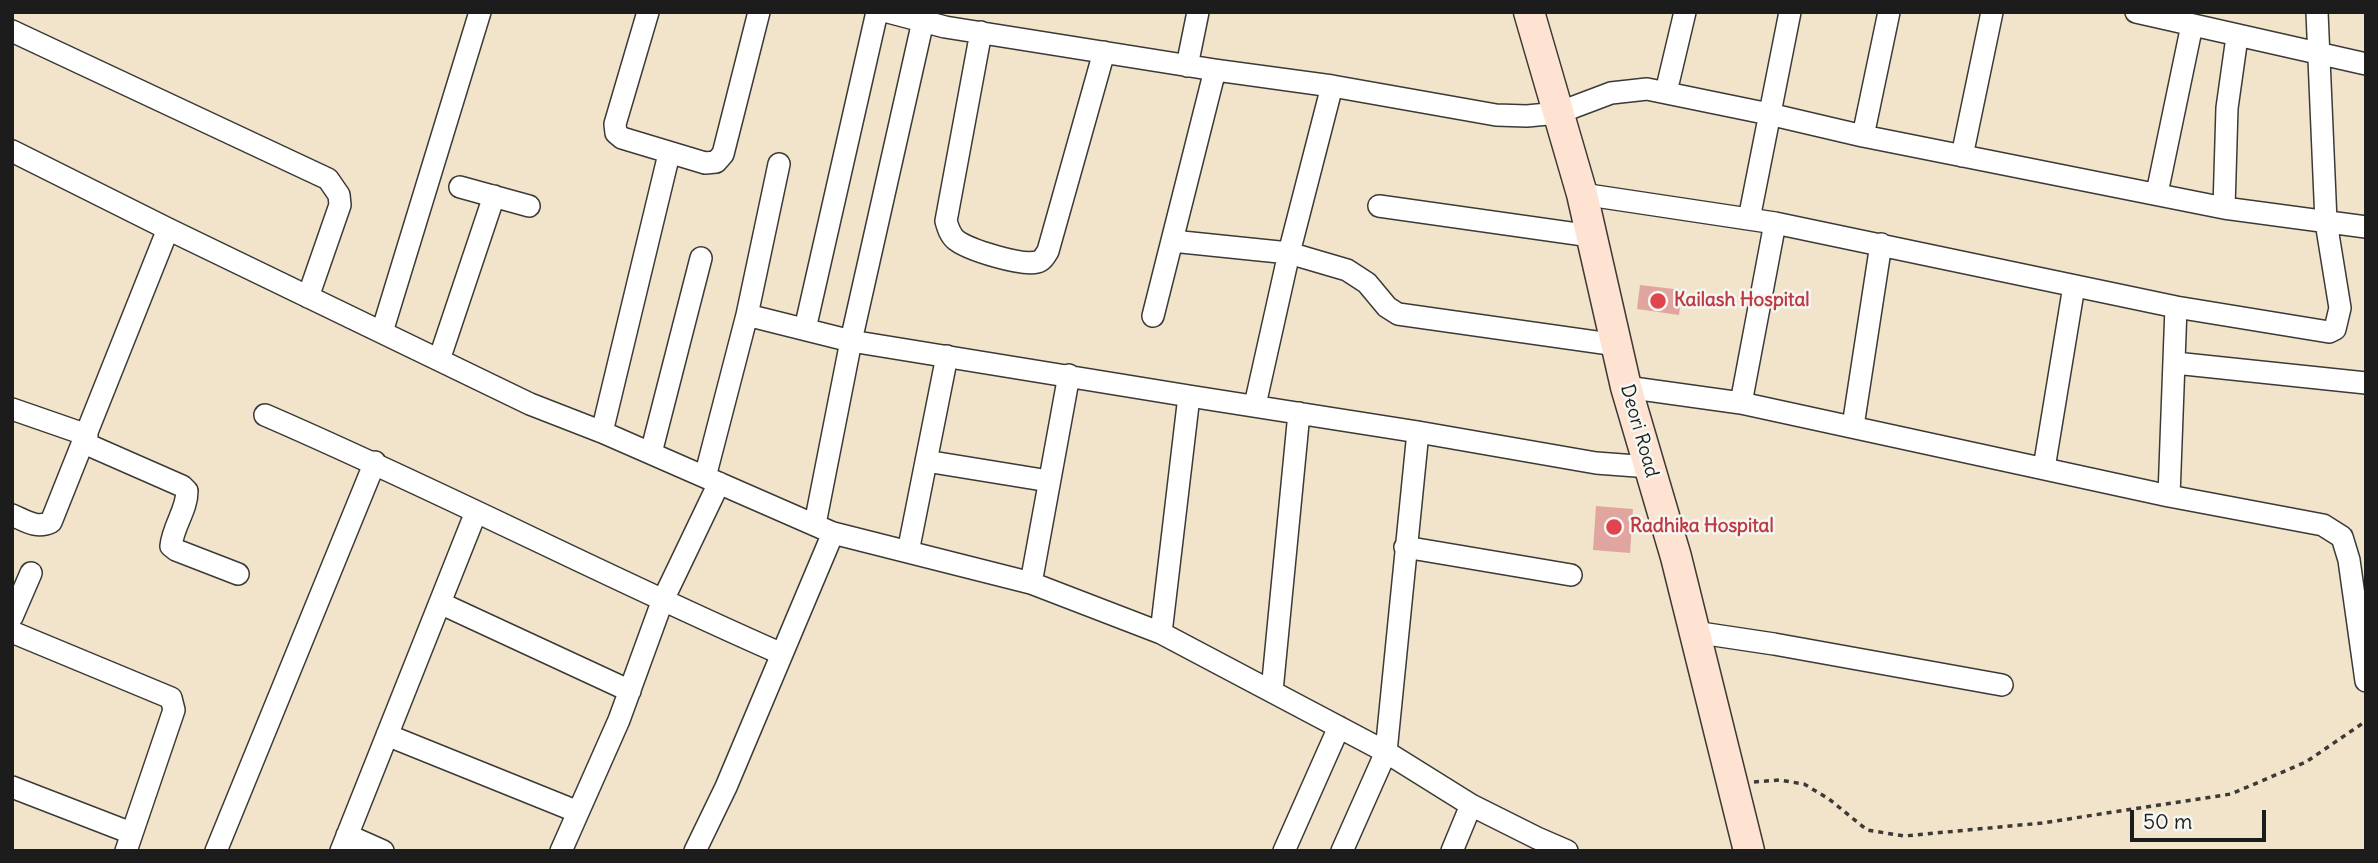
<!DOCTYPE html>
<html>
<head>
<meta charset="utf-8">
<style>
  body { margin:0 }
  #map { position:relative; width:2378px; height:863px; overflow:hidden; background:#f1e4cb; font-family:Delius,sans-serif }
  canvas { display:block }
  .frame { position:absolute; inset:0; border:14px solid #1c1c1c; pointer-events:none }
  .scale { position:absolute; left:2130px; top:810px; width:136px; height:32px; box-sizing:border-box; border:4px solid #1c1c1c; border-top:0; padding-left:9px; font-size:21px; line-height:24px; white-space:nowrap; color:#1c1c1c; -webkit-text-stroke:5px #f6f6f2; paint-order:stroke }
</style>
</head>
<body>
<div id="map">
<canvas width="2378" height="863"></canvas>
<div class="frame"></div>
<div class="scale">50 m</div>
</div>
<script>
const ctx = document.querySelector('canvas').getContext('2d');
ctx.lineJoin = 'round';
function paint(path, color) {
  ctx.fillStyle = color;
  ctx.fill(path, 'evenodd');
}
function trace(path, color, width, dash) {
  ctx.strokeStyle = color;
  ctx.lineWidth = width;
  ctx.lineCap = dash ? 'butt' : 'round';
  ctx.setLineDash(dash || []);
  ctx.stroke(path);
}
function write(font, color, halo, rows, align = 'center') {
  ctx.font = font + ' Delius,sans-serif';
  ctx.lineWidth = 5;
  ctx.setLineDash([]);
  ctx.textBaseline = 'middle';
  ctx.strokeStyle = halo;
  ctx.fillStyle = color;
  for (const [text, x, y, turn = 0] of rows) {
    ctx.save();
    ctx.translate(x, y);
    ctx.rotate((+turn || 0) * Math.PI / 180);
    ctx.textAlign = isNaN(turn) ? turn : align;
    if (halo) ctx.strokeText(text, 0, 0);
    ctx.fillText(text, 0, 0);
    ctx.restore();
  }
}
paint(new Path2D(`
  M1640 285 1682 290 1679 315 1637 309Z
  M1596 506 1633 509 1630 553 1593 550Z`), '#e0a59f');
const street = new Path2D(`
  M648 12 615 124 616 133 622 138 705 163 716 162 723 154 759 12
  M888 12 945 27 1215 70 1332 86 1496 115 1527 116 1558 113 1611 93 1647 89 1769 114 1863 136 2224 208 2366 227
  M2136 12 2366 64
  M12 31 328 179 339 195 340 205 308 297
  M981 32 946 221C948 228 950 235 956 240 969 250 1021 266 1037 262 1042 261 1045 256 1048 251L1104 52
  M1187 66 1198 12
  M1666 92 1685 12
  M1863 136 1889 12
  M12 151 168 229 530 404 602 432 833 533 1031 583 1161 633 1386 752 1471 805 1537 838 1567 851
  M1962 156 1992 12
  M460 187 529 206
  M2157 193 2192 25
  M1582 194 1775 223 2176 307 2329 332 2335 329 2340 308 2326 222 2317 12
  M1379 206 1591 236
  M2224 208 2227 108 2237 37
  M1749 219 1790 12
  M1172 241 1289 253 1347 270 1367 283 1387 307 1398 314 1617 345
  M747 315 851 341 1189 396 1161 633
  M1153 316 1215 70
  M805 329 877 12
  M382 332 480 12
  M439 360 494 196
  M2175 363 2366 383
  M1626 387 1741 403 2169 496 2323 525 2342 537 2349 560 2366 681
  M1189 396 1418 432 1596 463 1650 467
  M1741 403 1775 223
  M1255 405 1289 253 1332 86
  M12 409 87 435
  M265 415C439 490 608 578 782 654
  M1853 426 1881 244
  M602 432 669 154
  M84 443 182 486 187 491C187 510 173 526 171 546L176 550 238 574
  M651 453 701 258
  M926 461 1049 481
  M2044 468 2074 286
  M705 477 747 315 779 164
  M2169 496 2176 307
  M12 515C26 521 37 529 51 522L168 229
  M815 524 851 341 923 21
  M1405 547 1571 575
  M908 552 947 356
  M1031 583 1069 375
  M440 603 630 691
  M12 617 31 573
  M12 632 171 698 174 710 126 851
  M1694 632 1774 644 2002 685
  M1272 691 1299 413
  M387 735 578 812
  M12 787 131 833
  M347 835 383 851
  M216 851 375 462
  M341 851 476 512
  M561 851 619 720 662 602 719 483
  M695 851 726 787 833 533
  M1284 851 1339 727
  M1342 851 1386 752 1418 432
  M1452 851 1471 805`);
const secondary = new Path2D(`
  M1529 12 1582 194 1626 387 1676 557 1749 851`);
trace(street, '#3c3a36', 24);
trace(secondary, '#3c3a36', 33);
trace(new Path2D(`
  M1754 782 1779 780 1804 784 1829 799 1867 830 1904 836 2042 823 2231 794 2306 762 2366 721`), '#3c3a36', 3.5, [5, 5]);
trace(street, '#fff', 21);
trace(secondary, '#fee3d2', 30);
for (const [x, y, r, color] of [
  [1658,301,9,"#e0444e"],
  [1614,527,9,"#e0444e"]
]) {
  const dot = new Path2D();
  dot.arc(x, y, r, 0, 2 * Math.PI);
  ctx.fillStyle = color;
  ctx.fill(dot);
  trace(dot, '#f6f6f2', 2.5);
}
write('bold 19px', '#be3a42', '#f6f6f2', [
  ["Kailash Hospital",1674,301],
  ["Radhika Hospital",1630,527]
], 'left');
write('19px', '#1c1c1c', '#f6f6f2', [
  ["Deori Road",1639,431,74]
]);
</script>
</body>
</html>
